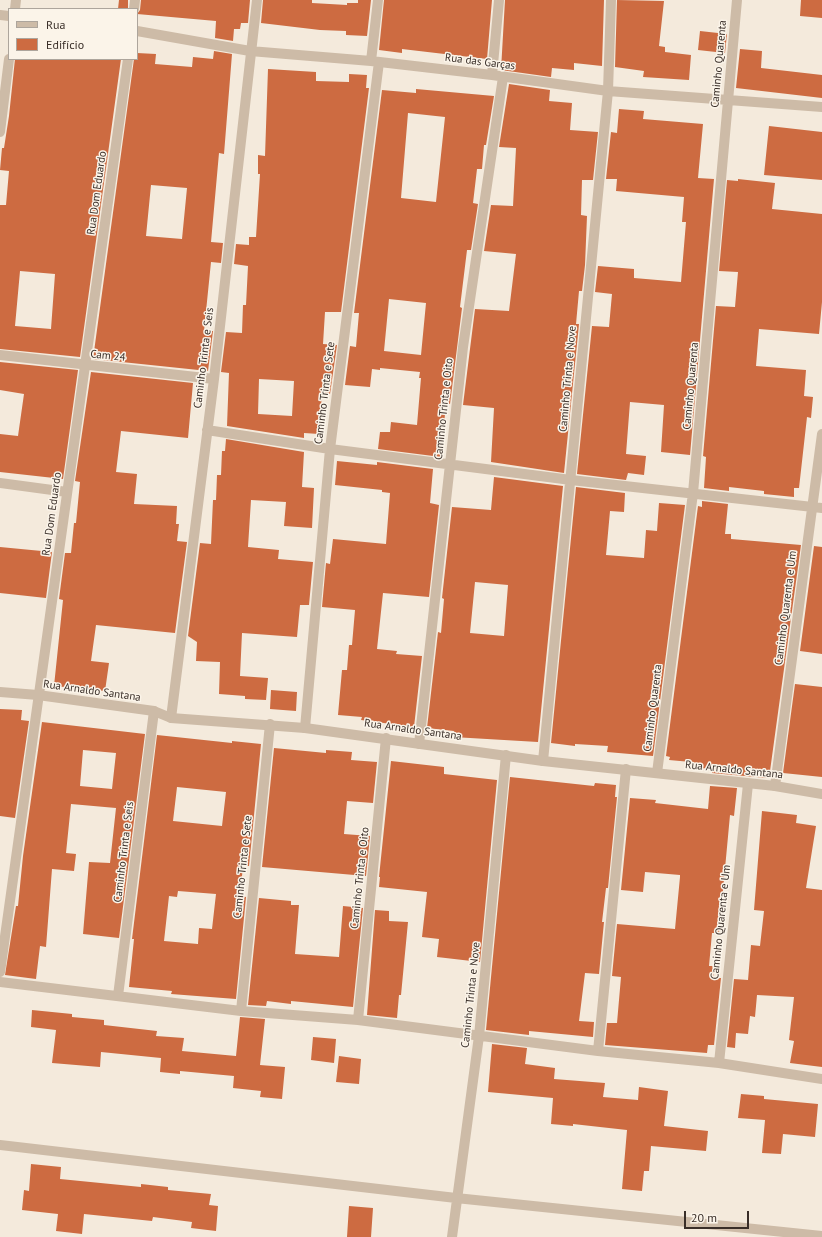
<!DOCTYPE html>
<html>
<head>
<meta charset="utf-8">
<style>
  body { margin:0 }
  #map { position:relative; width:822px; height:1237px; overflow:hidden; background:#f4eadc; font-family:"PT Sans",sans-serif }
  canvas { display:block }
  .legend { position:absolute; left:8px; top:8px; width:130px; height:52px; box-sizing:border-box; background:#fbf4e9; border:1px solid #ada59c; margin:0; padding:5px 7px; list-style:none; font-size:12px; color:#392e28 }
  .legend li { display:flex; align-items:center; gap:8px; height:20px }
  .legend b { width:20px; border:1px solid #ada59c }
  .scale { position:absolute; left:684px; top:1211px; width:65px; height:18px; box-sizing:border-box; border:2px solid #392e28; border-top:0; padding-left:5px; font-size:12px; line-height:14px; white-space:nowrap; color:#392e28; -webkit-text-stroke:3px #fbf4e9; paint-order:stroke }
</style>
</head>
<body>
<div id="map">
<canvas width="822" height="1237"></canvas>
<ul class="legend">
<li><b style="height:5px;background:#cdbba7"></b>Rua</li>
<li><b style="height:11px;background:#cd6b41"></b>Edifício</li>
</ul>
<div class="scale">20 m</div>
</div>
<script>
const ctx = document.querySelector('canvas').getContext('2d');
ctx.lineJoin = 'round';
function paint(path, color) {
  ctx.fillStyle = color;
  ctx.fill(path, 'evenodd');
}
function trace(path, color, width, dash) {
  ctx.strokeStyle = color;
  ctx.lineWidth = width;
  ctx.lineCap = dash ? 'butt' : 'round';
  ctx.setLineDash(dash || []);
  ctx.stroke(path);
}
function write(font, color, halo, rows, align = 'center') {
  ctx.font = font + ' "PT Sans",sans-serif';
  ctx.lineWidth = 3;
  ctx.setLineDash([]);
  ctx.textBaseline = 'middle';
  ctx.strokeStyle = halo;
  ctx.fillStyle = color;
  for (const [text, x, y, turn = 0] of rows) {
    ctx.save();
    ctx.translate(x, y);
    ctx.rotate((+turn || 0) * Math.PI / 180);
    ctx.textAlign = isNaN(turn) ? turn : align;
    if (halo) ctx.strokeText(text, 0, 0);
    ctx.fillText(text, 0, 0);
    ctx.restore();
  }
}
paint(new Path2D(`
  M119 0H128V9H118Z
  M141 0H250L248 23H241L240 29H234L233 41 215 38 216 21 137 14 140 10Z
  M263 0H312V3L347 5V3H358V0H371L367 36 346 35V31L320 30 261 23Z
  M384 0H492L487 59 402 49V53L379 50Z
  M505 0H604L602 66 574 63V70L552 68 551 77 501 70Z
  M617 0 664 1 659 46 665 47V52L691 55 689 80 643 77 644 71 615 67Z
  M801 0H822V18L800 16Z
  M700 31 727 34 725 53 698 50Z
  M740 49 762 51 761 68 822 75V98L736 88Z
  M214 51 232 54 224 154 219 153 211 242 223 243 221 263 211 262 204 331H213L208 371 93 359 134 59H137V53L156 54 155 64 192 67 193 57 213 59ZM151 185 187 188 182 239 146 236Z
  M15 59H121L80 357 0 349V205H6L9 171 0 170 2 148H4L9 116ZM20 271 55 274 51 329 15 326Z
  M268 69 316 72V81L349 82V74L367 75 366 88H369L341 312H325L323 344 337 345 330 394 322 393 319 434 304 433V438L227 426 229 373 221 372 226 332 242 333 243 305H246L248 266 234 264 236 244 249 245V237H256L260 174H258V155L265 156ZM259 379 294 381 292 416 258 414Z
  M509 84 550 90 549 101 572 103 570 130 598 132 593 180H582L581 215 587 216 585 265 582 291H579L576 324H579L564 473 491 462 494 408 463 405 475 309 509 311 516 254 484 251 491 205 513 206 516 148 499 147Z
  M416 89 494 96 486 145H484L482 169H477L473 203 478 204 471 250H467L460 307 462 308 450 404 446 403 441 457 378 449 380 432H390L391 422 417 425 421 378H419L420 372 380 368V370L372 369 370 387 345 385 350 346 356 347 359 313H354L382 90 416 93ZM408 113 445 117 436 202 401 198ZM389 299 426 303 421 355 384 351Z
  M619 109 644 111 643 119 703 124 698 178 714 179 690 455 661 452 664 405 630 402 626 454 646 456 644 475 628 473 626 480 577 474 592 326 609 327 612 294 595 292 598 266 634 269V278L681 282 686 222H682L684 197 616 191 617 179H606L611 132 617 133Z
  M769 126 822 132V180L764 175Z
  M738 179 775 183 772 209 822 214V302L819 334 759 329 756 366 806 370 804 396 813 397 811 418 807 417 799 488H794V497L764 494V491L729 487V491L704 488 706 457 703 456 716 306 735 307 738 272 719 271 727 180 738 181Z
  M0 362 78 370 63 479 0 472V434L18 436 24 394 0 390Z
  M91 372 193 383 188 438 121 431 116 472 137 474 134 504 177 506 176 524H179L177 541 187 542 175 633 96 625 91 661 109 663 105 691 54 686 63 600 59 599 65 553H71L74 523H76L80 482 75 481Z
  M226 439 304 452 302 487 314 488 312 528 284 526 286 502 251 500 248 547 279 550 278 559 313 562 309 605H300L297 637 242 633 240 676 268 678 266 700 245 699V696L219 694 220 662 196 661 197 642 188 636 200 543 211 544 213 500H216L217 475H221L222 451H225Z
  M337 461 377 465V462L433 469 430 503 439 505 429 597 383 593 377 649 397 651 396 654 422 656 414 727 361 720 362 717 338 715 342 670H347L349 645H352L355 610 322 607 326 563 330 564 333 539 386 544 390 493 382 492V490L335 485Z
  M494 477 563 486 538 742 453 737 454 731 427 728 438 632 441 633 444 599 442 598 452 507 491 510ZM475 582 508 585 504 636 470 633Z
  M576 487 625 493 624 512 610 511 606 555 644 558 646 530 657 531 659 503 685 505 653 756 607 752 608 746 575 744V746L551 743Z
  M702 501 728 504 725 534H731V539L801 545 770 771H768L767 778 712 773V769L690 767 691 762 669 760 670 757 666 756 698 506 702 507Z
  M814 546 822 547V654L800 651Z
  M0 547 52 552 46 598 0 593Z
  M795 684 822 687V777L783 773Z
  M271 690 297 692 296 711 270 709Z
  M0 709 22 710 21 720 29 721 15 818 0 816Z
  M42 722 145 734 119 938 83 934 89 862 110 863 116 808 71 804 66 853 76 854 74 871 52 869 46 947 40 946 36 979 5 975 16 906H18L23 856ZM83 750 116 753 112 789 80 786Z
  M157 735 232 743V741L261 744 249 866H243L240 896 246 897 236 999 171 994 172 991 129 987 134 939H132ZM177 787 226 792 222 826 173 821ZM178 891 216 894 212 929 199 928 198 944 164 941 169 896 177 897Z
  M274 748 326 753V750L352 752 351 760 377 762 373 803 347 801 344 834 370 836 366 876 262 867Z
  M391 761 444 767V774L497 780 480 962 437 957 439 939 422 937 427 892 379 887 380 877H379Z
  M510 777 594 786 595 783 616 785 615 797H617L608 888H606L602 922H604L599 974 585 973 579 1021 594 1022 593 1037 529 1031V1035L486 1030Z
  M710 786 737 788 734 816 730 815 719 933H712L709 966H714L713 978H721L714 1045H708L707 1053 605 1045 607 1023H617L621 977 612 976 617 924 675 929 680 877V875L645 872 643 892 621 890 630 798 656 800 655 803 708 809Z
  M762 811 797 815 796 823 816 826 806 888 822 890V1067L790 1063 794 1041 789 1040 794 997 757 995 755 1017 750 1016 748 1034 736 1033 735 1048 727 1047 734 979 748 980 751 945 760 946 764 911 754 910Z
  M259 898 291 901V905H299L295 954 339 957 343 906 363 908 353 1007 291 1001V1004L267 1001 266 1006 248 1005Z
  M375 910 389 911V921L408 922 401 995H399L397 1018 367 1015Z
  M32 1010 72 1014V1017L104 1020V1025L157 1031 156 1036 184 1038 182 1051 236 1056 240 1017 265 1019 260 1065 285 1067 282 1099 260 1097 261 1091 233 1088 234 1076 180 1071V1074L160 1072 161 1058 101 1052 100 1067 52 1063 56 1030 31 1027Z
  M313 1037 336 1039 334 1063 311 1060Z
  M492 1044 527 1048 525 1064 555 1068 554 1079 605 1083 603 1097 638 1100 639 1087 668 1091 664 1126 708 1131 706 1151 651 1146 649 1171H644L642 1191 622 1189 627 1130 573 1124V1126L551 1124 553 1098 488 1092Z
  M339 1056 361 1059 359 1084 336 1082Z
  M741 1094 764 1096V1099L818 1104 815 1137 783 1134 781 1154 762 1153 765 1120 738 1118Z
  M31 1164 61 1167 60 1179 141 1187V1184L168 1187V1190L211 1194 209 1205 218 1206 216 1231 191 1228 192 1222 153 1217 152 1221 84 1214 82 1234 56 1231 58 1214 22 1210 24 1190 29 1191Z
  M349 1206 373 1208 371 1237H347Z`), '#cd6b41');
trace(new Path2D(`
  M15 9 16 0
  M134 9 135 0
  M0 15 9 16
  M137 31 250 51 371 61 492 75 608 91 822 107
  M371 61 378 0
  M492 75 499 0
  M0 132 9 59
  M0 355 214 379
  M207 430 330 449 571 480 822 508
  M0 483 67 492
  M171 718 214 379 257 0
  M305 728 330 449 379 62
  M419 744 463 347 503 77
  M543 761 608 91 611 0
  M657 773 693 493 737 0
  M775 786 822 434
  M0 972 128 59
  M0 982 241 1011 358 1020 598 1051 719 1063 822 1079
  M118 996 154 711
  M241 1011 270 724
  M358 1020 386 738
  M598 1051 626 769
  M719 1063 748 784
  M0 1145 456 1198 822 1236
  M452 1237 479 1036 506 755`), '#cdbba7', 10);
trace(new Path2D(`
  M0 692 38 695 154 711 171 718 305 728 543 761 775 786 822 794`), '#cdbba7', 10);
write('11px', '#392e28', '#fbf4e9', [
  ["Rua das Garças",480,62,7],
  ["Caminho Quarenta",719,64,-85],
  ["Rua Dom Eduardo",97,193,-82],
  ["Cam 24",108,356,6],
  ["Caminho Trinta e Seis",204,358,-83],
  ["Caminho Trinta e Nove",568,379,-85],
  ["Caminho Quarenta",691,386,-85],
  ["Caminho Trinta e Sete",325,393,-83],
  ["Caminho Trinta e Oito",444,409,-84],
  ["Rua Dom Eduardo",52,514,-82],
  ["Caminho Quarenta e Um",786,608,-83],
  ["Rua Arnaldo Santana",92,691,8],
  ["Caminho Quarenta",653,708,-83],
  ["Rua Arnaldo Santana",413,730,8],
  ["Rua Arnaldo Santana",734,770,6],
  ["Caminho Trinta e Seis",124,852,-83],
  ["Caminho Trinta e Sete",243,867,-84],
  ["Caminho Trinta e Oito",360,878,-84],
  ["Caminho Quarenta e Um",721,922,-84],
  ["Caminho Trinta e Nove",471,995,-84]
]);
</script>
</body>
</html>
